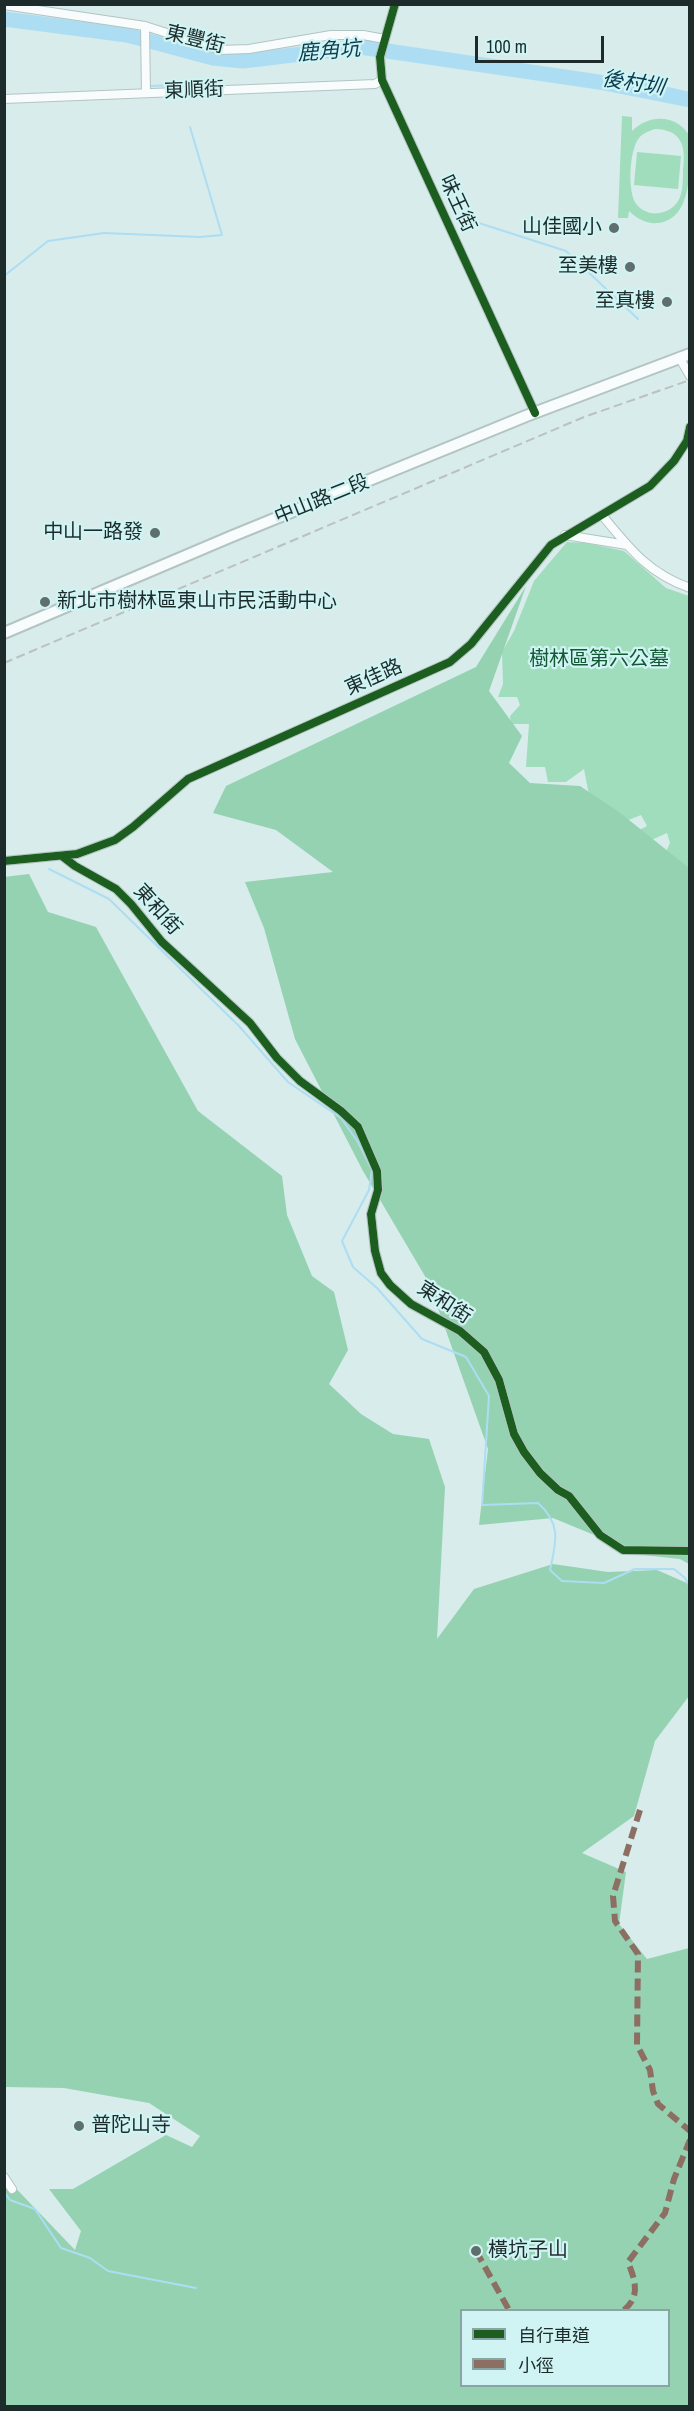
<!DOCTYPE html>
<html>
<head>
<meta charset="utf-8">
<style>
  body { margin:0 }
  #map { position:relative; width:694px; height:2411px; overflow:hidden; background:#d7eceb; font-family:"Archivo Narrow","Noto Sans TC",sans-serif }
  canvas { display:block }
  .frame { position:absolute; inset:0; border:6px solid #1d2b2b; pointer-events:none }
  .legend { position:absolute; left:460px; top:2309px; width:210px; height:78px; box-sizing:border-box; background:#cff4f3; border:2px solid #88a4a3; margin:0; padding:8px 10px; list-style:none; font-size:18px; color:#1d2b2b }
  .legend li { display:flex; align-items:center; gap:12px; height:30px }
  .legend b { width:30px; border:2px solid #88a4a3 }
  .scale { position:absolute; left:475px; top:36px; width:129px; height:27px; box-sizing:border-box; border:3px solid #1d2b2b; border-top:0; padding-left:8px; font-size:18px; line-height:21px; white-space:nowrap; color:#1d2b2b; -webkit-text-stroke:4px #cff4f3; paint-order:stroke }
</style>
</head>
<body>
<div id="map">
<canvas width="694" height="2411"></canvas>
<div class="frame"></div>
<ul class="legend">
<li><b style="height:8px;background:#1b5e20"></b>自行車道</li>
<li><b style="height:8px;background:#8d6e63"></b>小徑</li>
</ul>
<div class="scale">100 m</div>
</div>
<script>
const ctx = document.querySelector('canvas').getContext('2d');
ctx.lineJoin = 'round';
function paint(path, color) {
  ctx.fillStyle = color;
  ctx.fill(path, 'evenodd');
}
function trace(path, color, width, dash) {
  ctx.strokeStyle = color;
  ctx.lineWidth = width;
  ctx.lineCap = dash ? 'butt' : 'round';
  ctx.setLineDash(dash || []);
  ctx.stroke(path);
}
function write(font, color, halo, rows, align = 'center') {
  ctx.font = font + ' "Archivo Narrow","Noto Sans TC",sans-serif';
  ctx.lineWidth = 4.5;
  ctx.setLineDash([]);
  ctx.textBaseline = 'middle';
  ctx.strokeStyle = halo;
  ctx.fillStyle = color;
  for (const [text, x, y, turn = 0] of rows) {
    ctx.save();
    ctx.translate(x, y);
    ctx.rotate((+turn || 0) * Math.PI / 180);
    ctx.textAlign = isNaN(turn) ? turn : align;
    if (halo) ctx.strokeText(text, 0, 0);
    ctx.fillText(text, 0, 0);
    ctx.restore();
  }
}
paint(new Path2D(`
  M622 116 632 117V131C649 114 676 114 689 135 690 165 694 219 658 223 647 224 637 219 629 211L628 218H618ZM655 129C683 130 686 147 683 171 683 178 683 187 681 194 676 214 650 220 637 205 627 194 629 150 639 138 643 133 649 131 655 129Z
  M637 152 681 156 678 189 634 185Z
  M567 542 586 543 624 551 666 588 689 596V867L684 868 664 856 670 843 667 833 647 842 626 837 647 826 641 815 626 821 590 800 584 769 566 782H548L545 767H526L529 724H511L510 716 520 705 517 697H498L503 684 502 652 514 631 534 581Z`), '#a0ddbc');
paint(new Path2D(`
  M526 586 489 691 522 736 509 763 530 783 580 786 619 812 689 868V1564L680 1559 625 1553 599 1537 553 1518 479 1525 488 1449 429 1283 363 1171 295 1039 264 928 245 882 333 872 276 830 213 813 226 786 476 667Z
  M29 874 48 912 96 927 198 1111 282 1176 287 1215 312 1276 334 1292 348 1350 329 1384 361 1414 393 1434 429 1439 445 1487 437 1639 474 1589 553 1564 608 1572 657 1570 689 1584V1696L655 1741 634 1816 582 1853 626 1872 619 1924 647 1959 689 1948V2406H5L4 2176 75 2250 81 2231 49 2189H73L166 2135 192 2147 200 2136 149 2103 64 2088 5 2087 4 877ZM462 2310H668V2386H462Z`), '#94d2b2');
trace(new Path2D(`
  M398 47 646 83 690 93
  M151 86 211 83
  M457 216 566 251 638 319
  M4 276 48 241 104 233 200 237 222 235 190 127
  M49 869 109 899 239 1026 288 1082 341 1118 358 1142 372 1170 369 1190 342 1241 353 1267 377 1288 422 1339 466 1357 489 1396 482 1505 538 1503C562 1524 556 1542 550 1570L562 1581 604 1583 635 1569H674L685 1578 690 1587
  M4 2192 10 2200 35 2209 61 2248 90 2258 108 2271 196 2288`), '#adddf3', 2);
trace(new Path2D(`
  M4 19 127 35 213 58 243 61 360 47 599 82 690 100`), '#adddf3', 15);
const minor = new Path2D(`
  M395 4 380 57 382 80 535 413
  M4 5 145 26 220 50 249 49 331 35H363L385 39
  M145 26 146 93
  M4 99 375 84 382 80
  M679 357 690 376
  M602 515C629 548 648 573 690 588
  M565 535 627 545
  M62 856 75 866 116 889 131 904 162 942 250 1023 277 1058 300 1081 341 1111 358 1127 377 1171 378 1190 371 1214 375 1251 381 1273 390 1285 411 1304 460 1331 484 1352 499 1380 514 1434 524 1452 540 1473 558 1490 569 1496 600 1535 623 1550 690 1551
  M4 861 77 854 115 840 133 827 188 779 450 662 471 644 551 545 650 486 674 461 687 441 690 427
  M4 2177 12 2189`);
const secondary = new Path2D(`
  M4 633 230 537 526 416 690 354`);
trace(minor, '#b3c4c3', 10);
trace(secondary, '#b3c4c3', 14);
trace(minor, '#f9fcfc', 8);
trace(secondary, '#f9fcfc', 10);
trace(new Path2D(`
  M4 663 584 417 690 380`), '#bbc1c0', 2, [9, 4.5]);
trace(new Path2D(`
  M640 1810 613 1896 615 1921 638 1954 637 2045 650 2070 653 2091 658 2104 690 2131
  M476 2251 509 2310
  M624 2310C641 2296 635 2280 628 2262L665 2213 674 2179 690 2140`), '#8d6e63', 6, [12, 6]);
trace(new Path2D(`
  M395 4 380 57 382 80 535 413
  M62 856 75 866 116 889 131 904 162 942 250 1023 277 1058 300 1081 341 1111 358 1127 377 1171 378 1190 371 1214 375 1251 381 1273 390 1285 411 1304 460 1331 484 1352 499 1380 514 1434 524 1452 540 1473 558 1490 569 1496 600 1535 623 1550 690 1551
  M4 861 77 854 115 840 133 827 188 779 450 662 471 644 551 545 650 486 674 461 687 441 690 427`), '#1b5e20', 8);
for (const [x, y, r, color] of [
  [614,228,6,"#5e6f6e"],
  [630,267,6,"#5e6f6e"],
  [667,302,6,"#5e6f6e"],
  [155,533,6,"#5e6f6e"],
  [45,602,6,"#5e6f6e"],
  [79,2126,6,"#5e6f6e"],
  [476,2251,6,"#5e6f6e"]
]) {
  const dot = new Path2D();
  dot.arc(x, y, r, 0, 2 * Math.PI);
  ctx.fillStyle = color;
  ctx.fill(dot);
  trace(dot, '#cff4f3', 2);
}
write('20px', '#1d2b2b', '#cff4f3', [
  ["東豐街",195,40,14],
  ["東順街",194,91,-2],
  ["味王街",457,204,65],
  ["中山路二段",322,500,-22],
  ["東佳路",374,678,-24],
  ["東和街",157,910,48],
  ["東和街",444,1303,33]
]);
write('20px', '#1d2b2b', '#cff4f3', [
  ["山佳國小",602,228],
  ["至美樓",618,267],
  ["至真樓",655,302],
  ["中山一路發",143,533],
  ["新北市樹林區東山市民活動中心",57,602,"left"],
  ["普陀山寺",91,2126,"left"],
  ["橫坑子山",488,2251,"left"]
], 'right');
write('20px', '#115933', '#cff4f3', [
  ["樹林區第六公墓",599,660]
]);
write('italic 21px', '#0a3c51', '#cff4f3', [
  ["鹿角坑",329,52,-5],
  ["後村圳",633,84,9]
]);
</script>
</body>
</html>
